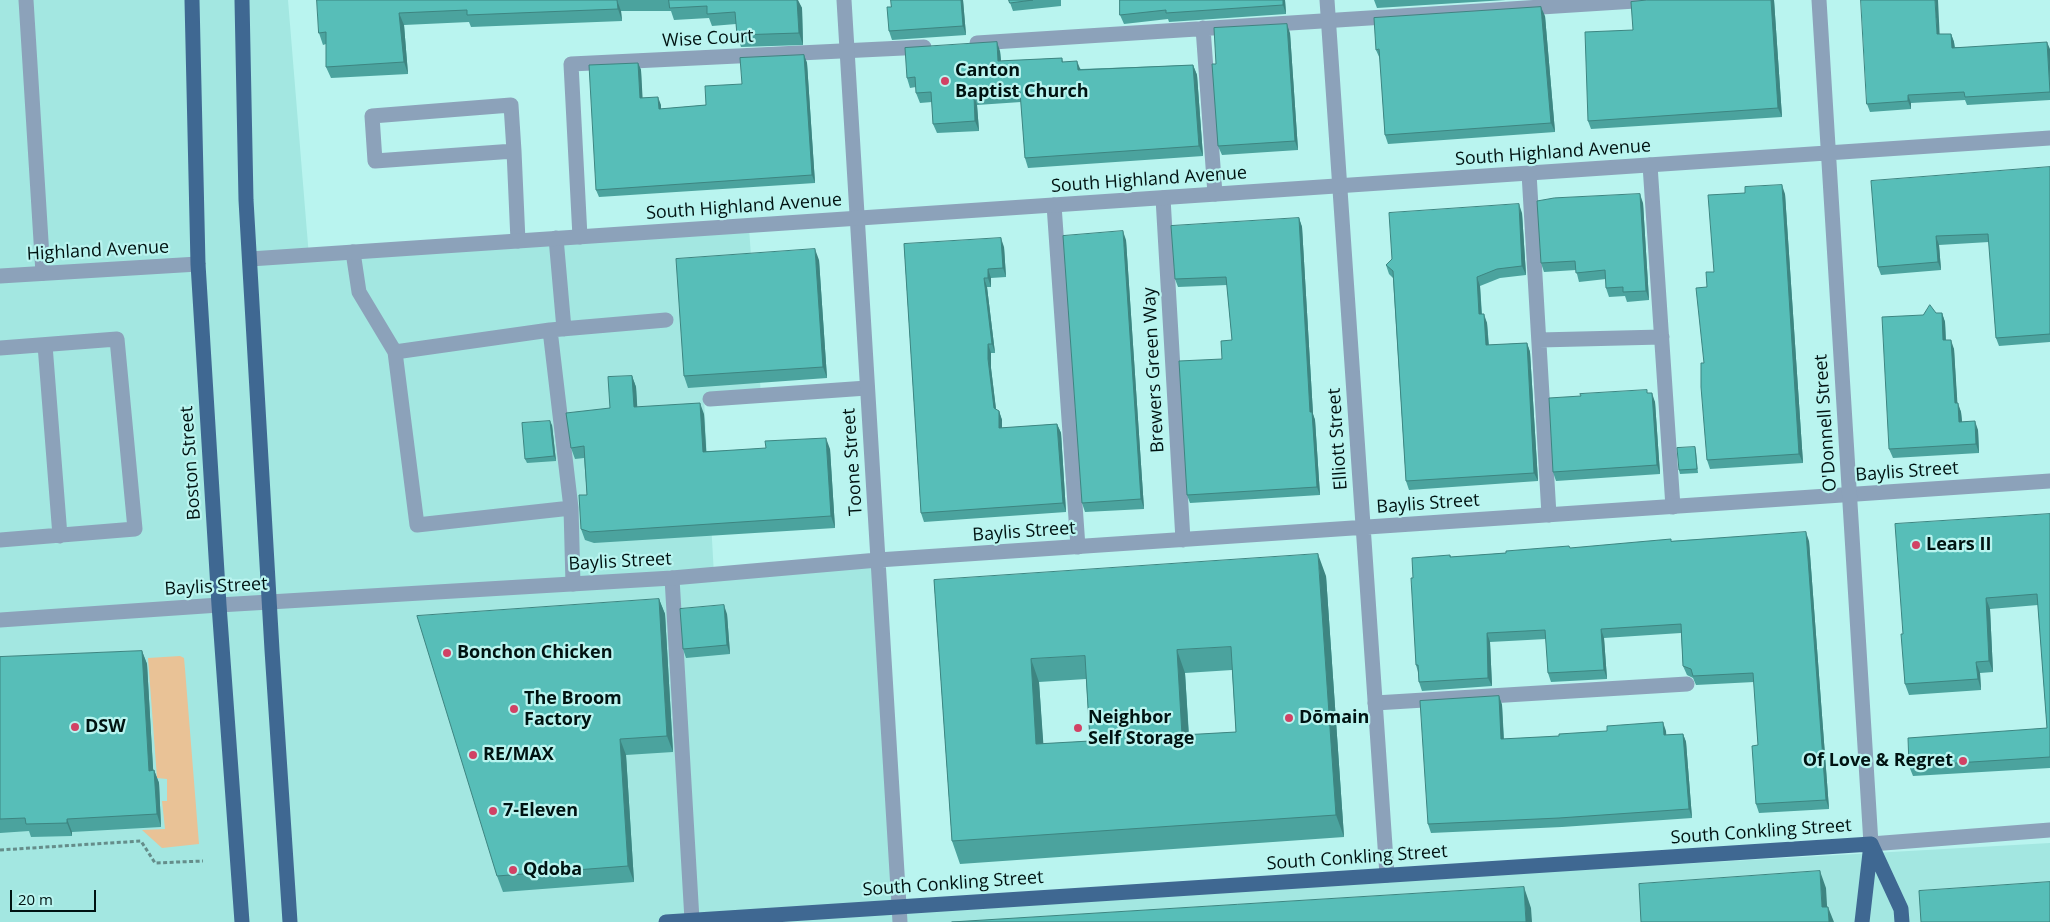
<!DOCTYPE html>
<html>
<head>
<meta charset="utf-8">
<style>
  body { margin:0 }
  #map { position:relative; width:2050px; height:922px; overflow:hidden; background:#b9f4ef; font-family:"Open Sans",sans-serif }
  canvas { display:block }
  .scale { position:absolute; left:10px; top:890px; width:86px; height:22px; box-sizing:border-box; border:2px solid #001312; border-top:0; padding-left:6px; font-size:15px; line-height:18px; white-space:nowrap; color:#001312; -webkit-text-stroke:4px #b9f4ef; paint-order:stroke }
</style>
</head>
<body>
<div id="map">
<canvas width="2050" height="922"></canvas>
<div class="scale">20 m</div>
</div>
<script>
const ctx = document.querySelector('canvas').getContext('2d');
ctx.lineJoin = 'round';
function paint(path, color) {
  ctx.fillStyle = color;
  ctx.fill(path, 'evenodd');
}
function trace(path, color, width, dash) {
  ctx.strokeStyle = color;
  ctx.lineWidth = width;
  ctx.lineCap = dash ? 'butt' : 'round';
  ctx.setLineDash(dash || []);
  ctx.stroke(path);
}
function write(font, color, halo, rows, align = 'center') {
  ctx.font = font + ' "Open Sans",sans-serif';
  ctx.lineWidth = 4.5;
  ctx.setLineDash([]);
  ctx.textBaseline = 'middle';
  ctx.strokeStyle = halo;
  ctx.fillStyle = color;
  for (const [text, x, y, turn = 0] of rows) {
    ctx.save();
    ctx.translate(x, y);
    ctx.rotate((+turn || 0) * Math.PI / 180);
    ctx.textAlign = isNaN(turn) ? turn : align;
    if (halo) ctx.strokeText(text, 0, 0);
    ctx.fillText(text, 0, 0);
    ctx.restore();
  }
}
paint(new Path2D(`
  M0 0H288L309 257 749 228 761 395 704 399 714 575 881 565 903 908 2050 843V922H0Z`), '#a3e7e1');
paint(new Path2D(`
  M180 656 184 658 185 669 199 844 162 848 142 830 165 829 162 801H167V779L157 778 148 658Z`), '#e9c296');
trace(new Path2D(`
  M0 850 141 841 155 863 203 861`), '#658d8a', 3, [4, 2.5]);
trace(new Path2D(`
  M26 0 43 273
  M1203 28 1215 194
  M977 43 1651 0
  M514 151 511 105 372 116 375 161 514 151 518 241
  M1650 165 1673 507
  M1529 173 1549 515
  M1054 205 1078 547
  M580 237 571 64 924 47
  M556 238 564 329
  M353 252 359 292 395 352
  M550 330 666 320
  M1539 340 1662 337
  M45 345 60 536
  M0 348 117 339 135 529 0 540
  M710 399 867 388
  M571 508 417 525 395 352 550 330 571 508 573 584
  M672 578 692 920
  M1375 703 1687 684`), '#8ca2ba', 15);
trace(new Path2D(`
  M844 0 900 922
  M1327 0 1387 875
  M1163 198 1183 540
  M0 276 198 264
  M0 620 219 605 672 578 878 560 2050 481`), '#8ca2ba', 15);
trace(new Path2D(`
  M1819 0 1871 844 2050 830
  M250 259 2050 138`), '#8ca2ba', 15);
trace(new Path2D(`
  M192 0 198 264 219 605 242 922
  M242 0 246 200 272 650 290 922
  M1871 844 1901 909 1902 922
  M666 922 1871 844
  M1862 922 1871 844`), '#3f6892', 15);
paint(new Path2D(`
  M317 0H797L802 8 803 45 741 47 737 35 736 24 712 26 709 18 674 20 671 11H621L622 21 471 27 469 22 404 25 408 74 331 78 326 67V44L323 45 319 33Z
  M891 0H963L966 35 892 40 889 31 891 7Z
  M1009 0H1061V6L1013 11Z
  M1120 0H1285L1286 14 1169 22 1168 19 1124 24 1120 15Z
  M1374 0H1506L1377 8Z
  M1774 0 1782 117 1591 129 1588 121 1633 30Z
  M1545 16 1555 132 1388 144 1385 135 1380 59 1376 50Z
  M1290 33 1298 150 1222 155 1218 146 1216 64Z
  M1939 34H1951L1954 42 1955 47 2050 49V100L1967 105 1965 100 1911 103V109L1870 112 1867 104Z
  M1000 51 1001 61 1062 58 1063 62 1081 69 1193 65 1197 75 1203 156 1028 168 1025 158 1021 102 977 105 979 131 937 133 933 124 932 102 920 103 916 93V87L910 88 907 78Z
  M804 55 807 63 815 183 599 197 596 190 638 63 641 70 642 98 661 105V109L706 105 742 84Z
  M2050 167V342L1999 346 1996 338 1989 242 1939 245 1941 270 1881 275 1878 267Z
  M1785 194 1803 463 1710 469 1707 460V287L1714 272Z
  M1643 203 1649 300 1627 302 1625 296 1609 297 1606 288V279L1579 282 1576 270 1544 272 1541 263Z
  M1522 213 1526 275 1500 278 1480 286 1482 314 1487 323 1489 345 1527 343 1530 352 1538 481 1409 490 1406 481 1393 278 1389 274 1386 265 1392 259Z
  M1299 218 1302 227 1313 414 1315 420 1320 495 1190 503 1187 495 1232 340 1227 285 1178 287 1175 279Z
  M1126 240 1144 509 1085 512 1082 503Z
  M904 244 1004 247 1006 277 991 278V287H987L995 353H991V368L996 410 999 411 1002 420V428L1057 424 1061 433 1066 512 924 522 921 513Z
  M819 260 827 378 688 388 684 376Z
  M1942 313 1945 322 1946 340 1954 349 1957 403 1961 412 1962 422 1978 430 1979 453 1893 458 1889 449 1923 315Z
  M632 376 636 387 637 407 704 414 706 451 830 449 835 528 594 543 585 540 581 529 587 495 584 458 575 459 571 448 610 408Z
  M1648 393 1655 402 1660 474 1556 481 1553 472 1581 396Z
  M552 425 556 461 527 463 525 459Z
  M1695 447 1696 451 1698 473 1680 474 1679 470Z
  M2050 514V768L1913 776 1909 766 2047 728 2038 605 1990 609 1993 672 1980 673 1981 690 1909 695 1905 684 1903 634Z
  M1671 541H1809L1829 809 1759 813 1756 804 1758 745 1754 682 1696 685 1693 678 1687 675 1683 666 1681 633 1604 638 1607 679 1551 682 1548 673 1546 639 1490 642 1492 686 1422 691 1419 682 1418 672 1416 665 1413 578 1450 555 1451 557Z
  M1326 576 1344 837 960 864 952 841 934 580ZM1232 670 1236 732 1189 735 1185 673ZM1086 679 1090 741 1043 744 1039 682Z
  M659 599 665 614 673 752 626 755 634 882 503 892 497 876Z
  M727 614 730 654 686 658 683 649Z
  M142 651 147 664 153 770H154L159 783 161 827 72 832V836L31 837 29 831 0 833V657Z
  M1499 696 1502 705 1504 739 1666 731V735L1683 734 1686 742 1692 818 1562 827 1431 833 1428 824Z`), '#4ba39e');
paint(new Path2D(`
  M617 0 621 11 622 21 618 9Z
  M797 0H798L802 8 803 45 799 33Z
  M961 0H963L966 35 963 26Z
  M1283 0H1285L1286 14 1283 5Z
  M1771 0H1774L1782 117 1778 108Z
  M1935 0H1938L1940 42 1937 34Z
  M1541 7 1545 16 1555 132 1551 123Z
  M399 13 404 25 408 74 404 62Z
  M1287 24 1290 33 1298 150 1295 141Z
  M1951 34 1954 42 1955 56 1952 48Z
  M997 42 1000 51 1002 71 998 61Z
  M2047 42 2050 49V81Z
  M804 55 807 63 815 183 812 175Z
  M1077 61 1081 71 1078 70Z
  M638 63 641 70 643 105 640 98Z
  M1193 65 1197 75 1203 156 1199 146Z
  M1908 95 1911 103V109L1908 101Z
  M974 96 977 105 979 131 975 121Z
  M658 97 661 105V116L659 109Z
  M1782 185 1785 194 1803 463 1799 454Z
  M1640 194 1643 203 1649 300 1646 291Z
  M1519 204 1522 213 1526 275 1522 266Z
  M1299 218 1302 227 1313 414 1315 420 1320 495 1317 487 1310 412Z
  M1123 231 1126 240 1144 509 1141 499Z
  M1936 236 1939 245 1941 270 1938 262Z
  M1001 238 1004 247 1006 277 1003 268Z
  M815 249 819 260 827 378 823 367Z
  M988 269 991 278V287L988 278Z
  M1477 277 1480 286 1482 323 1479 314Z
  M984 278 987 287 995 353 992 344Z
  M1942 313 1945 322 1946 349 1943 340Z
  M1484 314 1487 323 1489 353 1486 345Z
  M1951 340 1954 349 1958 412 1955 403Z
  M1527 343 1530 352 1538 481 1534 473Z
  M988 344 991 353V368L997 417 994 408 988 359Z
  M632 376 636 387 638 418 634 407Z
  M1652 393 1655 402 1660 474 1657 465Z
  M700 403 704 414 707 463 703 452Z
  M1958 403 1961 412 1963 431 1959 422Z
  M999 411 1002 420V437L999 428Z
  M550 421 552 425 556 461 554 456Z
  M1975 421 1978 430 1979 453 1976 444Z
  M1057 424 1061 433 1066 512 1063 503Z
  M826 438 830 449 835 528 831 516Z
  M1806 532 1809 541 1829 809 1826 800Z
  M1318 554 1326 576 1344 837 1336 815Z
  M1986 598 1990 609 1993 672 1989 661Z
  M659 599 665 614 673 752 667 736Z
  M724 605 727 614 730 654 727 645Z
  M1601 629 1604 638 1607 679 1604 670Z
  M1487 633 1490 642 1492 686 1488 678Z
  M1177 650 1185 673 1190 757 1182 735Z
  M142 651 147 664 154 784 149 771Z
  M1031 659 1039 682 1045 767 1036 744Z
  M1976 662 1980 673 1981 690 1978 679Z
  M1499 696 1502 705 1504 748 1501 739Z
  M1663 722 1666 731 1667 744 1664 735Z
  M1683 734 1686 742 1692 818 1689 809Z
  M620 739 626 755 634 882 628 866Z
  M154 770 159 783 161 827 157 814Z
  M67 819 72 832V836L67 823Z
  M1820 871 1826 888 1828 922 1822 907Z
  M1524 887 1531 908 1532 922H1526Z
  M1828 907 1834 922H1829Z`), '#3d8581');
const building = new Path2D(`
  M317 0H617L618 9 467 15V10L399 13 404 62 326 67V32L319 33Z
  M669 0H797L799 33 737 35 735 12 707 14V6L670 8Z
  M891 0H961L963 26 889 31 887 7H891Z
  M1009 0H1033L1010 3Z
  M1120 0H1283V5L1166 13V10L1120 15Z
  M1647 0H1771L1778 108 1588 121 1585 32 1633 30 1631 2Z
  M1861 0H1935L1937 34H1951L1952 48 2047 42 2050 92 1965 97 1964 92 1908 95V101L1867 104Z
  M1541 7 1551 123 1385 135 1379 49 1376 50 1374 18Z
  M1287 24 1295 141 1218 146 1212 64H1216L1214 28Z
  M997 42 998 61 1062 58V62L1077 61 1078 70 1193 65 1199 146 1025 158 1020 92 974 96 975 121 933 124 931 92 916 93 915 77 907 78 905 48Z
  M804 55 812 175 596 190 589 65 638 63 640 98 658 97 659 109 706 105 705 86 742 84 740 58Z
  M2050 167V334L1996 338 1988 234 1936 236 1938 262 1878 267 1871 181Z
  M1782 185 1799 454 1707 460 1701 387V363H1704L1696 288 1707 287 1706 272H1714L1708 195 1745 193V187Z
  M1640 194 1646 291 1623 292V287L1606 288 1605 270 1576 273 1575 261 1541 263 1537 201 1554 198Z
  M1519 204 1522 266 1497 269 1477 277 1479 314H1484L1486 345 1527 343 1534 473 1406 481 1393 271 1386 265 1392 259 1389 213Z
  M1299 218 1310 412H1312L1317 487 1187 495 1179 361 1222 359 1221 341 1232 340 1226 277 1175 279 1171 226Z
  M1123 231 1141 499 1082 503 1063 236Z
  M1001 238 1003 268 988 269V278H984L992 344H988V359L994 408 999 411V428L1057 424 1063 503 921 513 904 244Z
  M815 249 823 367 684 376 676 259Z
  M1930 305 1936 313H1942L1943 340H1951L1955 403H1958L1959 422 1975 421 1976 444 1889 449 1882 317 1923 315Z
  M632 376 634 407 700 403 703 452 766 448 765 441 826 438 831 516 590 532 581 529 579 495H587L584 446 571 448 566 413 610 408 608 377Z
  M1647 390V393H1652L1657 465 1553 472 1549 398 1581 396 1580 394Z
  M550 421 554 456 525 459 522 423Z
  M1695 447 1697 469 1679 470 1677 448Z
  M2050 514V757L1909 766 1908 738 2047 728 2037 594 1986 598 1989 661 1976 662 1978 679 1905 684 1901 634H1903L1895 524Z
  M1806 532 1826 800 1756 804 1752 746 1758 745 1753 673 1693 676 1691 669 1683 666 1681 624 1601 629 1604 670 1548 673 1545 630 1487 633 1488 678 1419 682 1418 665H1416L1412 595 1411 578H1413L1412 558 1450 555V557L1506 553V551L1569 546 1570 548 1671 539V541Z
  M1318 554 1336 815 952 841 934 580ZM1231 647 1236 732 1182 735 1177 650ZM1085 656 1090 741 1036 744 1031 659Z
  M659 599 667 736 620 739 628 866 497 876 417 616Z
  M724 605 727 645 683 649 680 609Z
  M142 651 149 771 154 770 157 814 67 819V823L26 824 25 818 0 819V657Z
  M1499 696 1501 739 1559 736V734L1607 731V726L1663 722 1664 735 1683 734 1689 809 1559 818 1428 824 1420 701Z
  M1820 871 1822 907H1828L1829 922H1641L1639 884Z
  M2050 882V922H1921L1919 891Z
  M1524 887 1526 922H952Z`);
paint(building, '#57beb8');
trace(building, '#3d8581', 1);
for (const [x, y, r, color] of [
  [945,81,5,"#d14265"],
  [1916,545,5,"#d14265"],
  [447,653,5,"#d14265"],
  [514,709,5,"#d14265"],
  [1289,718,5,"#d14265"],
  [75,727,5,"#d14265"],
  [1078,728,5,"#d14265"],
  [473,755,5,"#d14265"],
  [1963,761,5,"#d14265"],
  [493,811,5,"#d14265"],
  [513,870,5,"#d14265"]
]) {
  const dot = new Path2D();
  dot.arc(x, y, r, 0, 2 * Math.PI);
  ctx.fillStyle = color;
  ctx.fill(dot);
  trace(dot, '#b9f4ef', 2);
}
write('18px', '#001312', '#b9f4ef', [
  ["Wise Court",708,39,-3],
  ["South Highland Avenue",1553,153,-4],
  ["South Highland Avenue",1149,180,-4],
  ["South Highland Avenue",744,207,-4],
  ["Highland Avenue",98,251,-3],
  ["Brewers Green Way",1154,370,-93],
  ["O'Donnell Street",1826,423,-94],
  ["Elliott Street",1338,439,-94],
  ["Toone Street",853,462,-94],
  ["Boston Street",191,463,-94],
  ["Baylis Street",1907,472,-4],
  ["Baylis Street",1428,504,-4],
  ["Baylis Street",1024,532,-4],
  ["Baylis Street",620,562,-3],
  ["Baylis Street",216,587,-3],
  ["South Conkling Street",1761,832,-4],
  ["South Conkling Street",1357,858,-4],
  ["South Conkling Street",953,884,-4]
]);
write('bold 18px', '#001312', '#b9f4ef', [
  ["Canton",955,71],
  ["Baptist Church",955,92],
  ["Lears II",1926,545],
  ["Bonchon Chicken",457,653],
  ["The Broom",524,699],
  ["Factory",524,720],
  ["Neighbor",1088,718],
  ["Self Storage",1088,739],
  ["Dōmain",1299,718],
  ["DSW",85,727],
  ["RE/MAX",483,755],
  ["Of Love & Regret",1953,761,"right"],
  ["7-Eleven",503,811],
  ["Qdoba",523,870]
], 'left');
</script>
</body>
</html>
